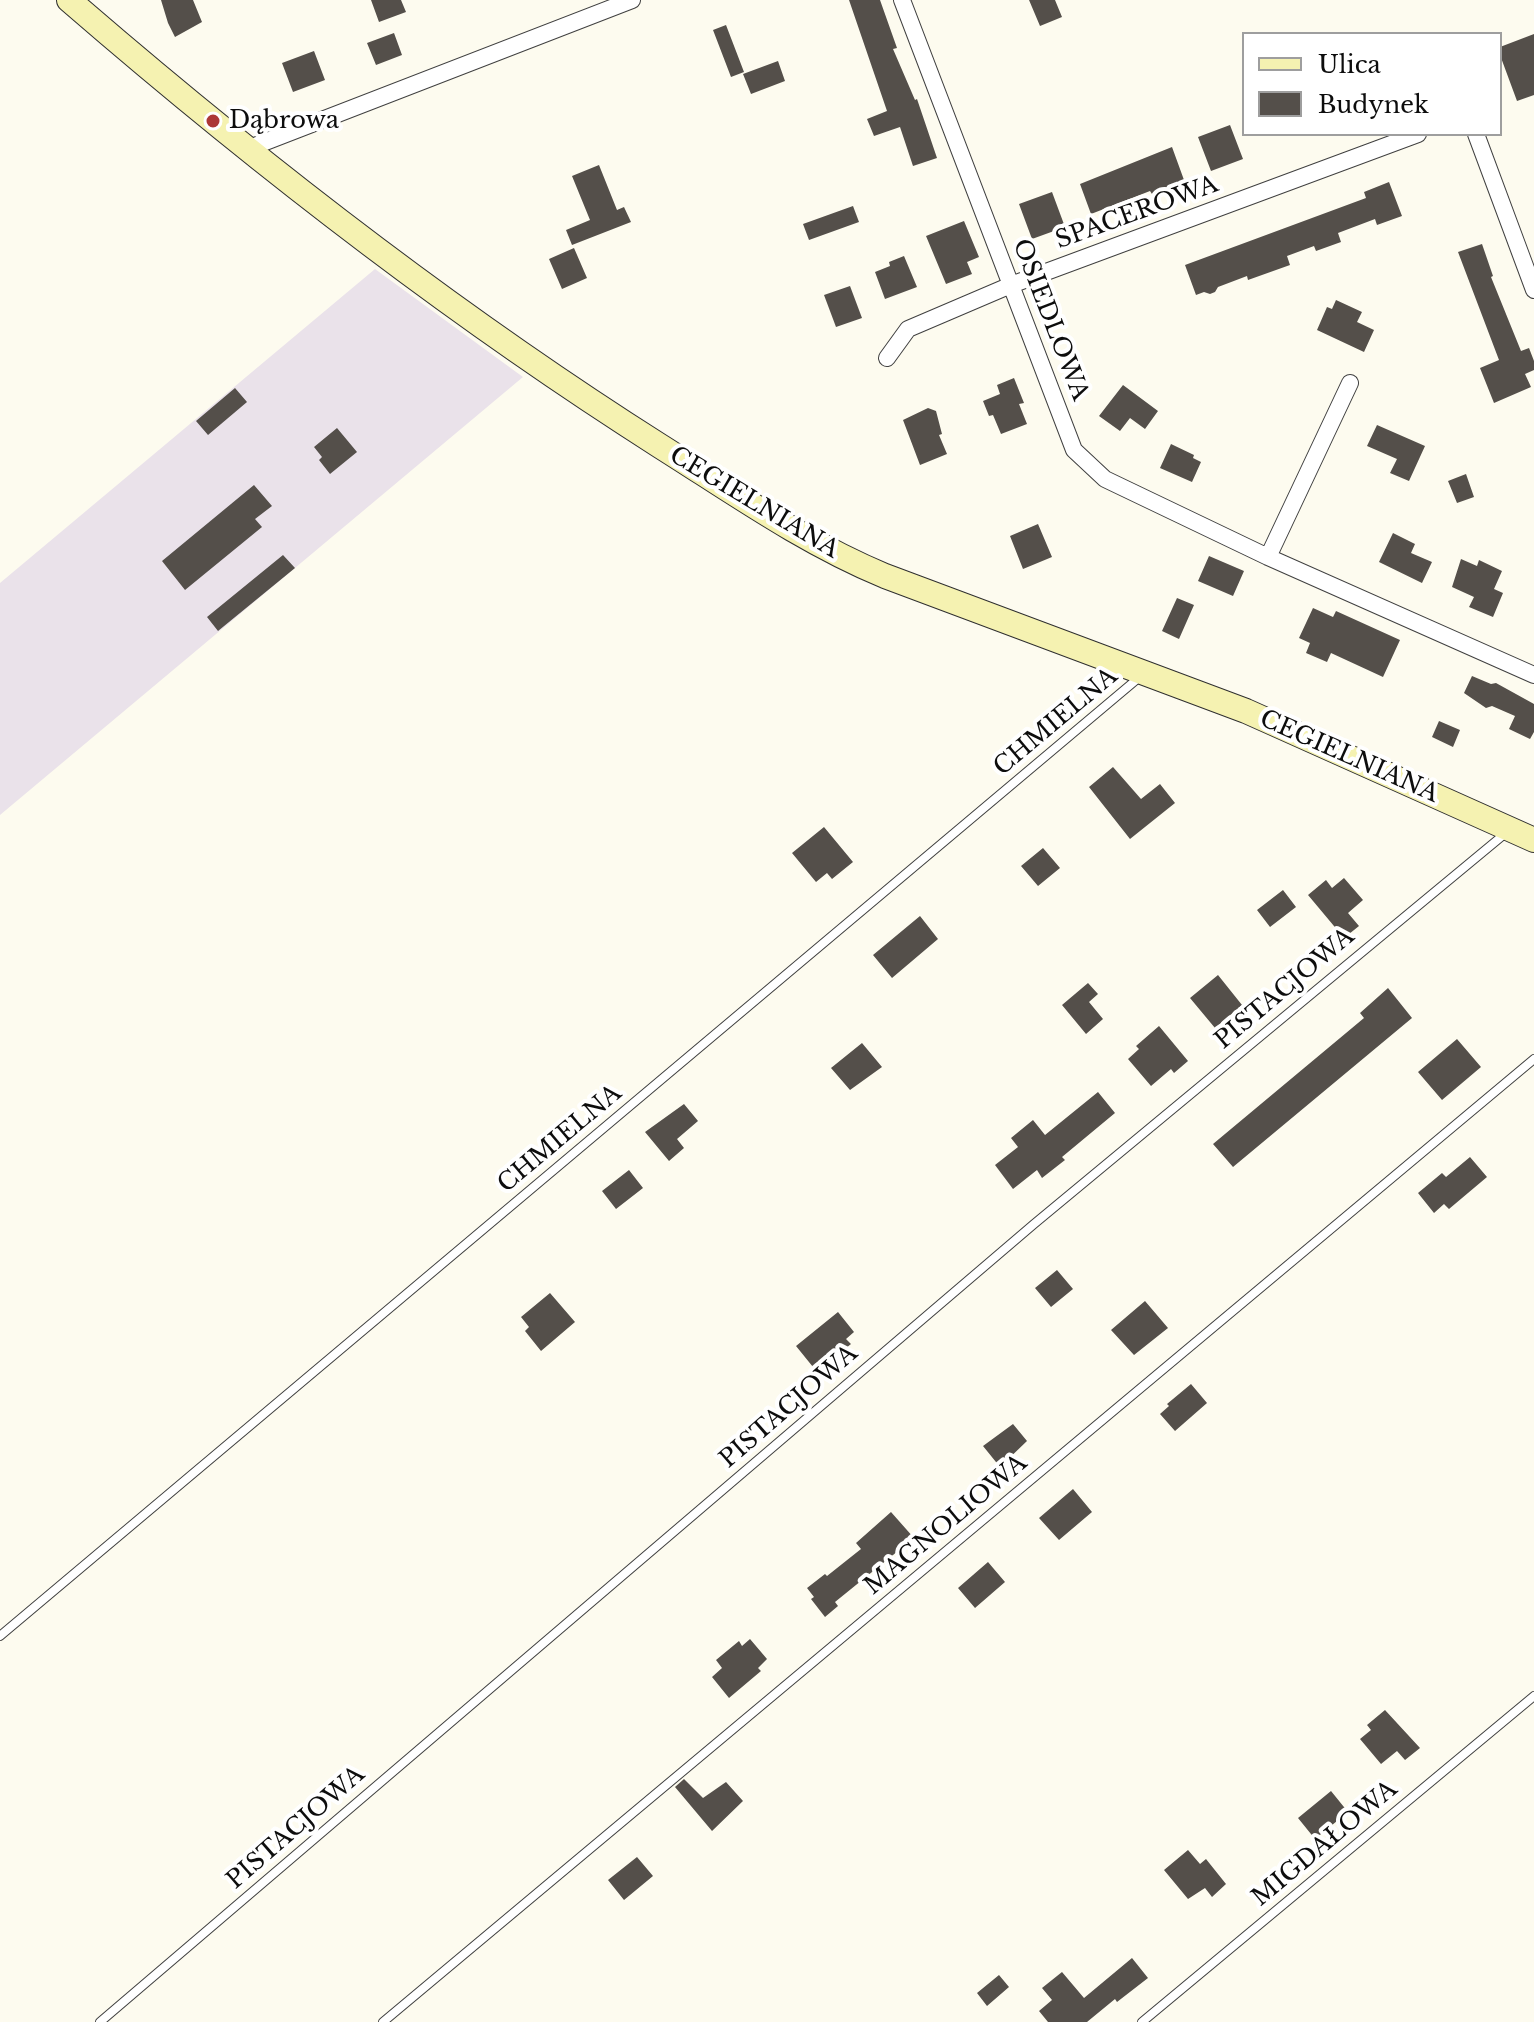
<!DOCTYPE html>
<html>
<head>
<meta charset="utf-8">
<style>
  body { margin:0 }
  #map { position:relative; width:1534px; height:2022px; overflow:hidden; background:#fdfbef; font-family:"Libre Baskerville",serif }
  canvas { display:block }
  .legend { position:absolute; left:1242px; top:32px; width:260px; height:104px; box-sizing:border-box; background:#fff; border:2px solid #9e9e9e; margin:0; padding:10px 14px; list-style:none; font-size:24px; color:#0d0d0d }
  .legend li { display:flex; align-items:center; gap:16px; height:40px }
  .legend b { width:40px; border:2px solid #9e9e9e }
</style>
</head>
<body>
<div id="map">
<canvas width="1534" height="2022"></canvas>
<ul class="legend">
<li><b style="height:10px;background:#f5f2b1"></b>Ulica</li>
<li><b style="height:22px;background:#544f4a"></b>Budynek</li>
</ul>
</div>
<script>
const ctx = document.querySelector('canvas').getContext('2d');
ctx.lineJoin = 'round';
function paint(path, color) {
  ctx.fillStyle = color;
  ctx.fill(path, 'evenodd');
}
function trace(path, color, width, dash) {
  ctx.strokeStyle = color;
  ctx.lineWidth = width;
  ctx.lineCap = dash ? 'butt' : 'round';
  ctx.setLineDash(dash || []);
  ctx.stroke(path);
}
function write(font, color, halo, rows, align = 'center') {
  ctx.font = font + ' "Libre Baskerville",serif';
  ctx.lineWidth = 8;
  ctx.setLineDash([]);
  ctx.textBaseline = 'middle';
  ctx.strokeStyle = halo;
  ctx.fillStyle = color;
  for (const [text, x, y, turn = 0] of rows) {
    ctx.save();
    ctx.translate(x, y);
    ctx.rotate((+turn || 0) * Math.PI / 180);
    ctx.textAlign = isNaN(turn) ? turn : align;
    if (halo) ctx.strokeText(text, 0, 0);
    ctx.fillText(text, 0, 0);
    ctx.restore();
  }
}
paint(new Path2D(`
  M375 269 523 377 0 815V583Z`), '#eae2ea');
paint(new Path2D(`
  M161 0H193L202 22 175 37 168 23Z
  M371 0H401L406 12 379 22Z
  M849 0H880L897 48 893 49 915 100 917 99 937 158 913 166 900 127 874 136 867 119 887 111Z
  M1029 0H1055L1062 17 1040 26Z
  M726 25 744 72 731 77 713 30Z
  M394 33 402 55 376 65 367 43Z
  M1534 34V95L1517 101 1500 55V47Z
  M314 51 325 80 293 92 282 63Z
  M778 61 785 81 751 94 743 74Z
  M1230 125 1243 159 1211 171 1198 137Z
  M1172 147 1184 180 1152 194 1150 191 1091 214 1080 184Z
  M599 165 617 210 624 207 631 222 572 245 566 230 590 220 572 176Z
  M1389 182 1402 216 1377 225 1375 219 1338 233 1341 242 1316 251 1314 246 1287 256 1290 265 1248 280 1247 276 1218 287 1215 292 1210 294 1204 292 1196 295 1185 265 1366 198 1364 192Z
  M1052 192 1065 227 1032 239 1019 204Z
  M853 206 859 222 809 240 803 224Z
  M964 221 979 257 967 262 972 274 946 284 926 236Z
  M1482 244 1493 276 1491 277 1521 351 1529 348 1534 361V370L1525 374 1531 387 1494 403 1480 368 1499 360 1458 252Z
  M574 248 587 278 562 289 549 259Z
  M904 256 917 287 885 299 875 272 890 266 889 262Z
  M850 286 862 318 836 327 824 295Z
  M1336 300 1362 312 1357 322 1374 330 1364 352 1317 330 1327 307 1332 309Z
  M1014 378 1024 403 1019 404 1027 424 1001 434 993 415 989 416 983 401 1000 394 997 385Z
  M1123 385 1158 411 1145 429 1130 418 1120 431 1099 416Z
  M235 388 247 402 208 435 196 421Z
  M928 408 936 411 942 434 939 435 947 454 920 465 903 420Z
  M1377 425 1425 446 1409 481 1390 473 1397 459 1367 446Z
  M337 428 357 452 330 474 319 460 322 457 314 447Z
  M1171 444 1194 455 1193 458 1201 462 1192 482 1160 468Z
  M1466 474 1474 497 1457 503 1448 481Z
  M254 485 272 506 255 519 262 527 185 590 162 561Z
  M1038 524 1052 557 1023 569 1010 536Z
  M1393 533 1415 544 1411 553 1432 562 1422 583 1379 562Z
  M283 555 295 568 218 631 207 617Z
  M1209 556 1244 571 1233 596 1198 581Z
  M1461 559 1477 566 1479 560 1502 571 1494 589 1503 593 1493 617 1469 607 1474 597 1452 587Z
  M1177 598 1194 605 1179 639 1162 631Z
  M1313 608 1333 617 1336 611 1400 640 1383 677 1331 653 1327 662 1306 653 1310 643 1299 638Z
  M1472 676 1491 684 1496 683 1534 704V732L1530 739 1509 729 1515 716 1492 706 1486 708 1464 693Z
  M1439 721 1460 730 1453 747 1432 737Z
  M1113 767 1141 799 1160 784 1175 803 1130 839 1089 787Z
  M824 827 853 862 832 879 827 873 816 882 792 853Z
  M1043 848 1060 868 1038 886 1021 866Z
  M1344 878 1363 900 1348 913 1359 926 1344 938 1308 895 1326 880 1332 888Z
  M1283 890 1296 907 1270 927 1257 910Z
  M920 916 938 939 892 978 873 955Z
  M1218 975 1242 1005 1215 1028 1190 998Z
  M1088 983 1098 994 1089 1002 1103 1019 1086 1034 1062 1005Z
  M1388 988 1412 1018 1233 1167 1213 1144 1364 1018 1360 1013Z
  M1159 1026 1188 1061 1174 1073 1171 1069 1151 1086 1128 1059 1139 1049 1136 1046Z
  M1457 1039 1481 1067 1442 1100 1418 1072Z
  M862 1043 882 1067 850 1090 831 1068Z
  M1098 1092 1115 1113 1062 1157 1065 1160 1042 1178 1037 1170 1013 1189 995 1165 1018 1147 1011 1138 1033 1120 1045 1135Z
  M684 1104 698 1121 677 1139 684 1148 669 1161 645 1132Z
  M1470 1157 1487 1177 1449 1209 1444 1204 1434 1213 1418 1193 1442 1173 1446 1177Z
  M629 1170 643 1188 616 1209 602 1191Z
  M1057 1270 1073 1289 1051 1307 1035 1288Z
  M550 1293 575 1322 541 1351 525 1331 529 1327 521 1317Z
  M1145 1301 1168 1328 1134 1355 1111 1330Z
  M838 1312 854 1332 846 1339 851 1344 835 1357 830 1352 813 1367 796 1346Z
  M1191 1384 1207 1403 1175 1431 1160 1414 1169 1406 1167 1404Z
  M1013 1424 1027 1441 1000 1467 983 1446Z
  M1073 1489 1092 1512 1059 1540 1039 1518Z
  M891 1512 914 1538 835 1602 838 1606 825 1617 811 1599 814 1597 807 1588 825 1574 827 1576 861 1549 856 1543Z
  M988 1562 1005 1582 975 1608 958 1588Z
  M750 1639 767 1659 758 1668 761 1671 729 1698 712 1677 722 1668 716 1660 739 1641 742 1646Z
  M1385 1710 1420 1748 1405 1760 1397 1751 1381 1764 1360 1739 1371 1730 1367 1725Z
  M684 1779 703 1798 726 1782 743 1801 712 1831 675 1787Z
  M1331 1791 1348 1812 1315 1839 1298 1818Z
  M1188 1850 1200 1864 1206 1859 1226 1884 1212 1897 1205 1888 1188 1899 1164 1870Z
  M637 1857 653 1876 624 1900 608 1880Z
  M1132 1958 1148 1978 1117 2002 1115 1999 1087 2022H1048L1039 2011 1052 2000 1042 1988 1062 1972 1084 1998Z
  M999 1975 1009 1987 987 2006 977 1993Z`), '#544f4a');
const lane = new Path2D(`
  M0 1636 1142 675
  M100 2022 1034 1224 1507 832
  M383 2022 1534 1059
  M1142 2022 1534 1696`);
const street = new Path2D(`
  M902 0 1074 450 1105 479 1268 557 1534 675
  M1476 134 1534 290
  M247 149 632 0
  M887 358 908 329 1011 285 1418 134
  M1268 557 1350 383`);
const secondary = new Path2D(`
  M69 0C255 161 452 314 660 446 733 492 805 543 885 576L1246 711 1534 840`);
trace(lane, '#404040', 10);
trace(street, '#404040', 18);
trace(secondary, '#2f2f2f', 26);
trace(lane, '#fff', 8);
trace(street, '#fff', 16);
trace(secondary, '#f5f2b1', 24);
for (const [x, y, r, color] of [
  [213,121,8,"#ac3736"]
]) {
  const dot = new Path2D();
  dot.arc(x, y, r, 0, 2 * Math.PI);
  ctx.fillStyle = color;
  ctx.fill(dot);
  trace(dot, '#fff', 3);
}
write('24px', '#0d0d0d', '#fff', [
  ["Dąbrowa",229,121]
], 'left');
write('24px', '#0d0d0d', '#fff', [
  ["SPACEROWA",1137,213,-20],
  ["OSIEDLOWA",1050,320,69],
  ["CEGIELNIANA",754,503,31],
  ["CHMIELNA",1056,722,-40],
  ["CEGIELNIANA",1349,757,24],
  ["PISTACJOWA",1285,989,-40],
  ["CHMIELNA",560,1139,-40],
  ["PISTACJOWA",789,1407,-41],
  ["MAGNOLIOWA",946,1525,-40],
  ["PISTACJOWA",296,1828,-41],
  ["MIGDAŁOWA",1325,1844,-40]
]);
</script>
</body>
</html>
